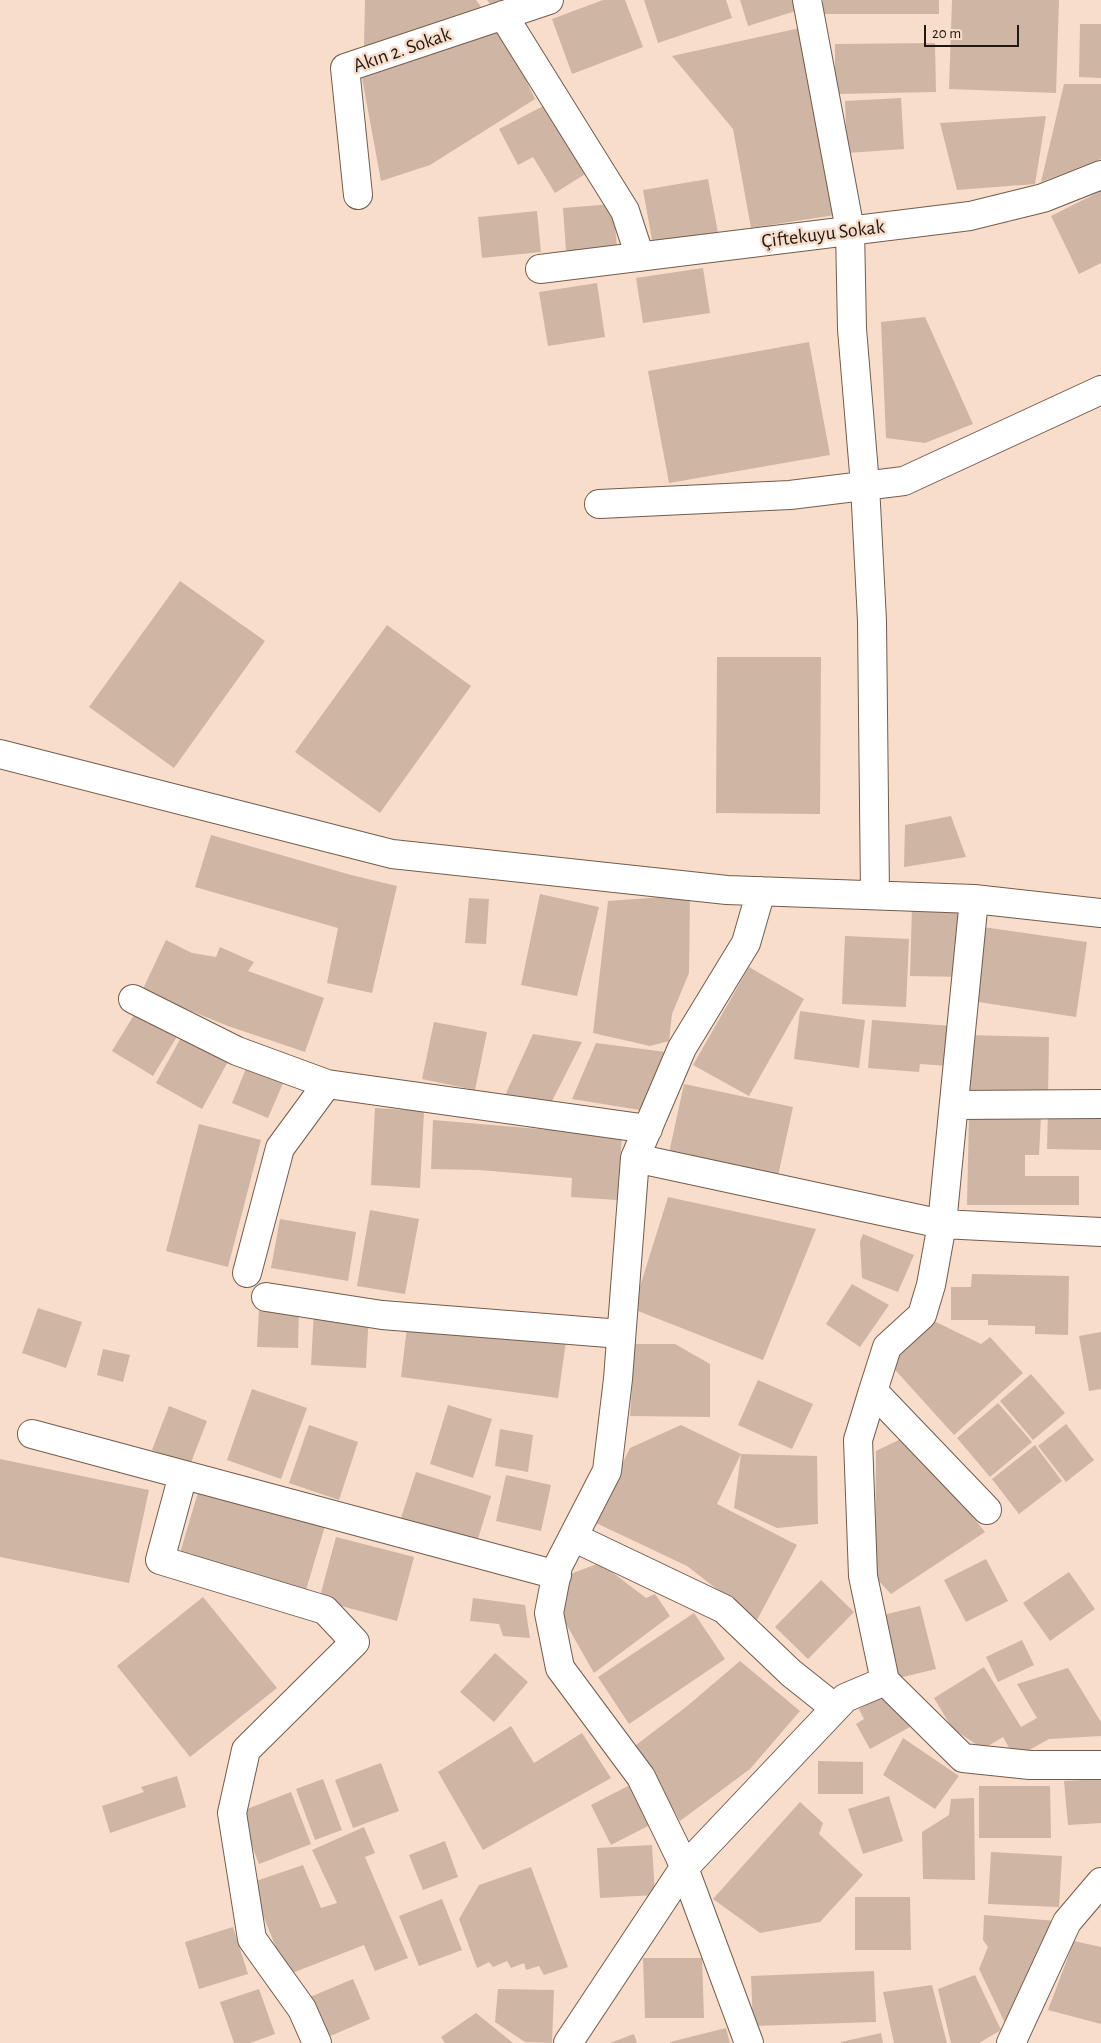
<!DOCTYPE html>
<html>
<head>
<meta charset="utf-8">
<style>
  body { margin:0 }
  #map { position:relative; width:1101px; height:2043px; overflow:hidden; background:#f8ddcb; font-family:"Alegreya Sans",sans-serif }
  canvas { display:block }
  .scale { position:absolute; left:924px; top:25px; width:95px; height:22px; box-sizing:border-box; border:2px solid #211811; border-top:0; padding-left:6px; font-size:15px; line-height:18px; white-space:nowrap; color:#211811; -webkit-text-stroke:4px #f8ddcb; paint-order:stroke }
</style>
</head>
<body>
<div id="map">
<canvas width="1101" height="2043"></canvas>
<div class="scale">20 m</div>
</div>
<script>
const ctx = document.querySelector('canvas').getContext('2d');
ctx.lineJoin = 'round';
function paint(path, color) {
  ctx.fillStyle = color;
  ctx.fill(path, 'evenodd');
}
function trace(path, color, width, dash) {
  ctx.strokeStyle = color;
  ctx.lineWidth = width;
  ctx.lineCap = dash ? 'butt' : 'round';
  ctx.setLineDash(dash || []);
  ctx.stroke(path);
}
function write(font, color, halo, rows, align = 'center') {
  ctx.font = font + ' "Alegreya Sans",sans-serif';
  ctx.lineWidth = 5;
  ctx.setLineDash([]);
  ctx.textBaseline = 'middle';
  ctx.strokeStyle = halo;
  ctx.fillStyle = color;
  for (const [text, x, y, turn = 0] of rows) {
    ctx.save();
    ctx.translate(x, y);
    ctx.rotate((+turn || 0) * Math.PI / 180);
    ctx.textAlign = isNaN(turn) ? turn : align;
    if (halo) ctx.strokeText(text, 0, 0);
    ctx.fillText(text, 0, 0);
    ctx.restore();
  }
}
paint(new Path2D(`
  M365 0H476L482 8 364 47Z
  M487 0H514L493 8Z
  M603 0H625L643 47 572 74 552 19Z
  M644 0H726L732 18 658 43Z
  M740 0H799L802 9 748 26Z
  M823 0H939V14H823Z
  M952 0H1059L1056 93 949 89Z
  M1080 24H1101V78L1079 77Z
  M800 28 841 214 751 228 733 129 672 56Z
  M502 30 535 99 430 165 381 181 362 78Z
  M935 43 936 92 835 94V44Z
  M1064 84H1101V159L1041 182Z
  M901 98 904 149 847 153 845 101Z
  M549 103 590 171 555 193 533 157 518 165 499 129Z
  M1046 116 1035 184 957 190 940 123Z
  M708 179 718 233 653 245 643 190Z
  M1101 191V263L1079 274 1051 216Z
  M613 204 617 247 566 251 563 208Z
  M537 211 541 252 482 258 478 217Z
  M703 268 710 313 643 323 636 278Z
  M597 283 605 337 548 346 539 292Z
  M925 317 973 424 925 443 886 438 881 322Z
  M809 342 830 455 669 483 648 371Z
  M180 581 265 641 174 768 89 707Z
  M387 625 471 686 380 813 295 752Z
  M717 657H821L820 814 716 813Z
  M951 816 966 857 904 867 905 825Z
  M211 835 351 875 397 886 372 993 327 983 338 928 195 887Z
  M540 894 599 907 577 996 521 985Z
  M690 895 689 973 672 1014 669 1041 650 1046 593 1033 608 901Z
  M469 898 489 899 486 944 465 943Z
  M912 906 964 907 963 977 910 976Z
  M983 927 1087 942 1076 1017 972 1001Z
  M845 936 909 939 906 1007 842 1004Z
  M166 940 192 953 216 957 220 947 254 962 248 971 324 998 305 1052 228 1026 142 991Z
  M749 967 804 999 749 1096 693 1065Z
  M137 1010 178 1035 153 1076 112 1051Z
  M800 1011 865 1020 859 1068 794 1059Z
  M872 1020 951 1026 949 1066 920 1064 919 1072 868 1068Z
  M434 1022 487 1032 475 1090 422 1079Z
  M184 1032 230 1058 202 1109 156 1083Z
  M533 1034 582 1042 549 1107 503 1100Z
  M965 1035 1049 1037 1048 1097 964 1095Z
  M596 1043 666 1052 640 1110 572 1099Z
  M247 1066 284 1081 268 1118 232 1103Z
  M684 1084 793 1107 778 1176 669 1153Z
  M375 1108 424 1111 420 1188 371 1185Z
  M1048 1111 1101 1112V1150L1047 1149Z
  M969 1116H1041L1039 1155H1025V1176H1079V1205H967Z
  M433 1120 622 1136 617 1200 571 1197 572 1178 480 1170 431 1169Z
  M199 1124 261 1140 228 1267 166 1251Z
  M668 1197 816 1229 763 1360 633 1309Z
  M370 1210 419 1219 405 1294 357 1286Z
  M280 1219 356 1232 348 1281 271 1268Z
  M863 1234 914 1255 898 1292 862 1278 860 1242Z
  M972 1274 1069 1276 1068 1335 1035 1334V1326L988 1325V1320H951V1287H971Z
  M852 1284 889 1305 860 1347 826 1324Z
  M38 1308 82 1322 66 1368 22 1353Z
  M259 1308 299 1309 298 1348 257 1347Z
  M314 1309 369 1312 366 1368 311 1365Z
  M408 1319 566 1341 558 1398 401 1377Z
  M932 1320 981 1344 990 1337 1023 1373 954 1435 888 1362Z
  M1101 1332V1389L1089 1391 1079 1336Z
  M635 1344H675L710 1364V1417L630 1416Z
  M103 1349 130 1355 123 1382 97 1375Z
  M1031 1374 1065 1413 1033 1440 1000 1401Z
  M758 1380 813 1404 792 1449 738 1425Z
  M252 1389 307 1408 281 1479 227 1460Z
  M998 1403 1032 1442 990 1477 957 1438Z
  M448 1405 492 1419 473 1478 430 1464Z
  M169 1406 207 1421 190 1465 152 1450Z
  M1066 1424 1094 1460 1066 1482 1038 1446Z
  M309 1425 358 1442 339 1500 289 1483Z
  M681 1425 741 1454 717 1504 797 1545 757 1620 687 1566 594 1522 630 1448Z
  M500 1429 533 1435 528 1472 495 1466Z
  M907 1436 985 1532 891 1594 875 1577 876 1451Z
  M1035 1445 1062 1481 1019 1514 992 1479Z
  M741 1454 817 1456 818 1524 777 1528 734 1508Z
  M0 1459 149 1490 129 1583 0 1557Z
  M416 1472 491 1496 477 1542 401 1518Z
  M506 1475 551 1485 541 1531 496 1521Z
  M199 1489 325 1526 306 1590 180 1553Z
  M336 1537 414 1557 397 1621 319 1600Z
  M986 1559 1008 1601 966 1622 944 1580Z
  M600 1563 646 1598 655 1594 670 1616 594 1673 561 1615 570 1574Z
  M1069 1572 1095 1609 1050 1641 1023 1603Z
  M821 1580 854 1612 808 1659 775 1627Z
  M203 1597 277 1688 190 1757 117 1666Z
  M473 1598 525 1605 530 1638 503 1636 499 1624 470 1621Z
  M920 1606 936 1669 899 1678 883 1615Z
  M694 1613 725 1659 629 1724 598 1677Z
  M1022 1640 1034 1665 998 1682 986 1657Z
  M495 1653 528 1682 494 1722 460 1692Z
  M740 1661 800 1711 750 1769 680 1821 636 1745 686 1707Z
  M984 1667 1021 1727 1037 1718 1017 1684 1068 1668 1101 1722V1736L1049 1739 1015 1758 1003 1737 983 1749 952 1728 934 1698Z
  M890 1692 910 1727 870 1749 856 1724 864 1719 859 1709Z
  M511 1726 534 1763 582 1733 611 1778 483 1850 438 1772Z
  M903 1738 959 1776 935 1809 883 1775Z
  M818 1761 863 1762V1794H818Z
  M381 1763 399 1811 353 1828 335 1780Z
  M177 1776 186 1807 110 1833 102 1806 144 1792 141 1787Z
  M323 1779 342 1830 315 1840 296 1789Z
  M1101 1779V1823L1068 1825 1064 1781Z
  M632 1784 652 1824 611 1845 591 1805Z
  M979 1786H1050L1051 1838H979Z
  M291 1792 311 1844 259 1864 239 1812Z
  M889 1796 903 1841 863 1854 848 1809Z
  M974 1798 975 1880 923 1879 922 1832 949 1815 951 1799Z
  M800 1802 823 1823 819 1834 863 1875 820 1922 760 1933 713 1899Z
  M364 1827 375 1853 365 1857 408 1958 375 1971 364 1945 287 1975 250 1883 303 1865 321 1908 337 1903 312 1850Z
  M445 1841 458 1877 423 1890 409 1855Z
  M652 1845 655 1895 600 1898 597 1848Z
  M991 1852 1062 1856 1059 1907 988 1904Z
  M531 1867 568 1967 544 1975 539 1966 526 1970 524 1963 511 1968 507 1961 493 1967 489 1962 477 1968 459 1919 479 1885Z
  M855 1897H910L911 1950H855Z
  M442 1899 462 1950 419 1966 399 1916Z
  M984 1915 1056 1921 1005 2023 979 1969 988 1947 983 1940Z
  M233 1927 248 1974 199 1989 185 1942Z
  M1074 1941 1101 1947V2024L1048 2010Z
  M643 1958H702L704 2018H645Z
  M874 1971 876 2022 753 2026 751 1976Z
  M975 1975 1001 2030 979 2043H951L938 1989Z
  M353 1979 370 2019 328 2037 310 1997Z
  M932 1985 947 2043H894L883 1992Z
  M259 1989 275 2034 250 2043H234L220 2002Z
  M498 1989 554 1990 552 2043 525 2042 495 2022Z
  M476 2013 513 2043H445L441 2037Z
  M726 2028 730 2043H670V2042Z
  M881 2033 883 2043H841V2042Z
  M634 2034 637 2043H610Z`), '#cfb5a4');
const minor = new Path2D(`
  M807 0 850 230 852 329 865 485 872 621 875 895
  M503 15 625 211 640 257
  M358 195 345 68 549 0
  M540 269 970 216 1043 198 1101 175
  M599 504 790 495 904 481 1101 390
  M0 754 392 854 727 890 974 899 1101 913
  M133 999 237 1051 327 1084 648 1129
  M954 1105 1101 1104
  M635 1158 942 1224 1101 1232
  M247 1273 280 1148 327 1084
  M266 1297 382 1315 621 1334
  M873 1391 887 1347 922 1315 931 1285 942 1224 974 899
  M32 1434 557 1575
  M183 1475 160 1560 325 1610 355 1642 246 1750 232 1813 252 1939 302 2009 317 2043
  M573 1537 724 1609 791 1673 835 1708
  M885 1681 863 1576 858 1440 873 1391 987 1510
  M568 2043 684 1868 845 1698 885 1681 963 1758 1030 1765H1101
  M749 2043 680 1857 641 1777 560 1668 549 1613 558 1566 607 1471 618 1379 635 1158 682 1048 746 943 761 891
  M1011 2043 1067 1922 1101 1882`);
trace(minor, '#735c4d', 30);
trace(minor, '#fff', 28);
write('20px', '#211811', '#f8ddcb', [
  ["Akın 2. Sokak",402,50,-19],
  ["Çiftekuyu Sokak",823,234,-7]
]);
</script>
</body>
</html>
